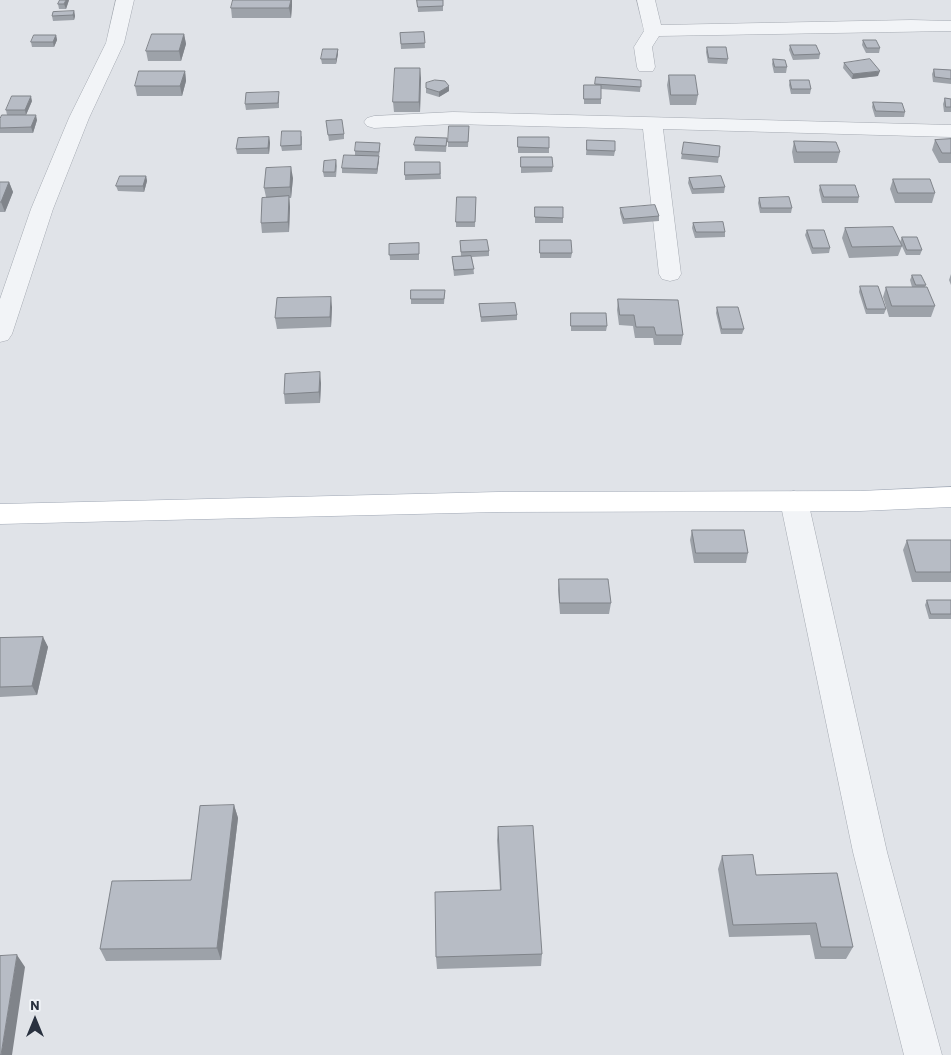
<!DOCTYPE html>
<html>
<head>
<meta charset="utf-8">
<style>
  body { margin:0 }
  #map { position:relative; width:951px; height:1055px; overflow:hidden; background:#e0e3e8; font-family:Barlow,sans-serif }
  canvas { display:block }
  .north { position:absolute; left:10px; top:995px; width:50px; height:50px; -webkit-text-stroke:4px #eff2f6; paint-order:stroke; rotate:0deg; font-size:14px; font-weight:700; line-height:20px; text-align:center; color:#29313f }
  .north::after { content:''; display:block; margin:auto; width:18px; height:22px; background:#29313f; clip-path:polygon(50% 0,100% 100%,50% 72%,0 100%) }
</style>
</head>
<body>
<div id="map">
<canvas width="951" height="1055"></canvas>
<div class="north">N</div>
</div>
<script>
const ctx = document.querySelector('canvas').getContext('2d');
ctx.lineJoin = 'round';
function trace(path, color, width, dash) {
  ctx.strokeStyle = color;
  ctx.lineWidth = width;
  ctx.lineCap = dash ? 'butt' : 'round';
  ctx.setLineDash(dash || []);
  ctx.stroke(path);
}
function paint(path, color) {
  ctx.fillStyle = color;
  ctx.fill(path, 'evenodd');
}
const minor = new Path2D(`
  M116 0H134L124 43 89 118 53 209 12 334 8 340 0 342V299L31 209 69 118 106 43Z
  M637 0H655L661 25 911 20 951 21V31L659 36 652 47 655 67 653 71H639L637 67 634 47 644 31Z
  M453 112 951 125V137L663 129 681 274 678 279 670 281 662 279 659 274 643 129 453 124 374 128 367 126 364 122 367 118 374 116Z
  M794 491 804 494 808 501 887 852 942 1055H904L853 852 780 501 784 494Z`);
const major = new Path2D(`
  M951 487V507L860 511 498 512 0 524V504L498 492 860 491Z`);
trace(minor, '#a5aab2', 1);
trace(major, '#9fa7b4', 1);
paint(minor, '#f2f4f7');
paint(major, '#fff');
paint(new Path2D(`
  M69 0 66 9H59L58 4Z
  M417 0 443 6V11L418 12Z
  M292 6 291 18H232L231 8Z
  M74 11 75 16 74 20 53 21 52 16Z
  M424 32 425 48 401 49 400 33Z
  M184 34 186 44 181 61H148L146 51Z
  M56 35 57 40 54 47H32L31 42Z
  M863 40 880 48 879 53H866L862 45Z
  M790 45 820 54 819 59 793 60 789 50Z
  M707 47 728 59 727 64 708 63 706 52Z
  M338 49V54L336 64H322L321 59Z
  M773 59 787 67 786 73H774L772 64Z
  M844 63 878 76 852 79 843 68Z
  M934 69 951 70V84L933 82 932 74Z
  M185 71 186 81 182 96H137L135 86Z
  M669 75 698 95 696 105H670L667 85Z
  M596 77 641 80 640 92 601 89V104H584V85H595Z
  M421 78 420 112H394L393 102Z
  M790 80 811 89 810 94H791L789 85Z
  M426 88 449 91 439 97 426 93Z
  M279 97V108L246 110 245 104Z
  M945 98 951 99V112H944L943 104Z
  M32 101 26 115H7L6 110Z
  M873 102 905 112 904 117H875L872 107Z
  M0 119 37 120 33 133H0Z
  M326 121 344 134V139L329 141Z
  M469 126 468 147H448V142Z
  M302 136V150L282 151 281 146Z
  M269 137 270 143 269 154H237L236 149Z
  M518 137 549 148V153H518Z
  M447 138 446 152 415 151 414 145Z
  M951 139V163H939L932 150 935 140Z
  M587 140 615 151 614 156 586 155Z
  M794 141 840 152 837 163H794L792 152Z
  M684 142 720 146 718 163 681 159Z
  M380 148 377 174 342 173V168L355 155V151Z
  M521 157 553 167 552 172 521 173Z
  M336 160 337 166 336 177H324L323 172Z
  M405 162H440L441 179 405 180Z
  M146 176 147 181 144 192 118 191 116 186Z
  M293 178 291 198H289L290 207 289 232 262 233 261 223 266 197 264 188Z
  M689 178 725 187 724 193 692 194 688 183Z
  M893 179 935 193 932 203H895L890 189Z
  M0 182H9L13 192 5 212H0Z
  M820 185 859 197 858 203H822L819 190Z
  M476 197 475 227H456V222Z
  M759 198 792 208 791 213H760L758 203Z
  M535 207 563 218V223H535Z
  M620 208 659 216V221L623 224 620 213Z
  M693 223 725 232V237L695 238 692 228Z
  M845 228 902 246 898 256 849 258 842 238Z
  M807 230 830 248 829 253 812 254 805 235Z
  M902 237 922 250 920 255H906L900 242Z
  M540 240 572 253 571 258H540Z
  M460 241 489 251V256L472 257 474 274 454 276 452 257 461 256Z
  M419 243V260H390L389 244Z
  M951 274V285L949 280Z
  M912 275 926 285 925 287 935 306 931 317H889L883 297 886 287H912L910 280Z
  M860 286 886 309 884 314H866L859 292Z
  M445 290 444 304H411V299Z
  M618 299 683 335 681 345H654L653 338H635L633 326 619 325 617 310Z
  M479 304 517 315V320L481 322Z
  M332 307 331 327 277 329 275 318Z
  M717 307 744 329 742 334H721L716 313Z
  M571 313 607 326 606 331H571Z
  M321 383 320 403 285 404 284 394Z
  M692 530 748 553 746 563H694L690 540Z
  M907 540H951V582H912L903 550Z
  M559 579 611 603 609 614H560L558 590Z
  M927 600H951V619H929L925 605Z
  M43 637 48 647 37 695 0 697V638Z
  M234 805 238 818 221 960 106 961 100 949 191 880Z
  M498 827 542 954 541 966 437 969 436 957 500 890 497 840Z
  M722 856 756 875 853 947 846 959H815L810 935 729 937 718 869Z`), '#9da2a9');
paint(new Path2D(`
  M66 0H69L66 9 64 4Z
  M291 0H292V6L291 18 289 8Z
  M74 11 75 16 74 20 73 15Z
  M184 34 186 44 181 61 179 51Z
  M56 35 57 40 54 47 53 42Z
  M338 49V54L336 64V59Z
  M420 68 421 78 420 112 419 102Z
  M185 71 186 81 182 96 180 86Z
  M880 71 878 76 852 79 853 74Z
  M449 86V91L439 97V92Z
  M31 96 32 101 26 115 25 110Z
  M36 115 37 120 33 133 31 127Z
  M269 137 270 143 269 154 268 148Z
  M379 156V161L377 174V169Z
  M291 167 293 178 291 198 290 187Z
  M146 176 147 181 144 192 143 186Z
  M9 182 13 192 5 212 1 202Z
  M289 196 290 207 289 232 288 222Z
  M331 297 332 307 331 327 330 317Z
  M320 372 321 383 320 403 319 392Z
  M43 637 48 647 37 695 32 686Z
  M234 805 238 818 221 960 217 948Z
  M17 955 25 967 12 1055H1Z`), '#80848a');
const building = new Path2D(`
  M60 0H66L64 4H58Z
  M233 0H291L289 8H231Z
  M417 0H443V6L418 7Z
  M74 11 73 15 52 16 53 12Z
  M424 32 425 43 401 44 400 33Z
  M152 34H184L179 51H146Z
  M34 35H56L53 42H31Z
  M863 40H876L880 48H867Z
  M790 45H816L820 54 794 55Z
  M707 47H726L728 59 709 58Z
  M323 49H338L336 59H321Z
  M773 59 785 60 787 67H775Z
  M870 59 880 71 853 74 844 63Z
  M395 68H420L419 102H393Z
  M934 69 951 70V79L935 77Z
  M139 71H185L180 86H135Z
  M669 75H695L698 95H671Z
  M596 77 641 80V87L595 84Z
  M435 80 445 81 449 86 439 92 426 88V83Z
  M790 80H809L811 89H792Z
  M584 85H601V99H584Z
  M279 92 278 103 245 104 246 93Z
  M12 96H31L25 110H6Z
  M945 98 951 99V107H946Z
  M873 102 902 103 905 112 876 111Z
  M2 115H36L31 127 0 128V119Z
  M342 120 344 134 328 135 326 121Z
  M449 126H469L468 142H448Z
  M282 131H301V145L281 146Z
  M269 137 268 148 236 149 238 138Z
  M416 137 447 138 446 146 414 145Z
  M518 137H549V148L518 147Z
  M951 139V153H942L935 140Z
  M587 140 615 141V151L587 150Z
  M794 141 836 142 840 152H797Z
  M356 142 380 143 379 152 355 151Z
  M684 142 720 146 719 157 682 154Z
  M344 155 379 156 377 169 342 168Z
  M521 157H552L553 167H521Z
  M336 160 335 172H323L324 161Z
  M405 162H440V174L405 175Z
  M291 167 290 187 264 188 266 168Z
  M120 176H146L143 186H116Z
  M721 176 725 187 693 189 689 178Z
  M893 179H930L935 193H898Z
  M0 182H9L1 202H0Z
  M820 185H855L859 197H824Z
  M289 196 288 222 261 223 262 198Z
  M457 197H476L475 222H456Z
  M789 197 792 208H761L759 198Z
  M655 205 659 216 624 219 620 208Z
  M535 207H563V218L535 217Z
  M723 222 725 232H696L693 223Z
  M893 227 902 246 852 247 845 228Z
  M807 230H824L830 248H813Z
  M902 237H917L922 250H907Z
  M487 240 489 251 461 252 460 241Z
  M540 240H571L572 253H540Z
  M419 243V254L389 255V244Z
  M471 256 474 269 454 270 452 257Z
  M912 275H921L926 285H916Z
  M860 286H878L886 309H867Z
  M886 287H927L935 306H892Z
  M411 290H445L444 299H411Z
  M331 297 330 317 275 318 277 298Z
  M618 299 678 300 683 335H656L654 327H636L634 315H620Z
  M515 303 517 315 481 317 479 304Z
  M717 307H738L744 329H722Z
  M571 313H606L607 326H571Z
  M320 372 319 392 284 394 285 374Z
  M692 530H744L748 553H696Z
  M907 540H951V572H916Z
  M559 579H608L611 603H560Z
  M927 600H951V614H931Z
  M43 637 32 686 0 687V638Z
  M234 805 217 948 100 949 112 881 191 880 200 806Z
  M533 826 542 954 436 957 435 892 501 890 498 827Z
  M753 855 756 875 837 873 853 947H821L816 923 733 925 722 856Z
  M17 955 1 1055H0V956Z`);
paint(building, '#b7bcc5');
trace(building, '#80848a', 1);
</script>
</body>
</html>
